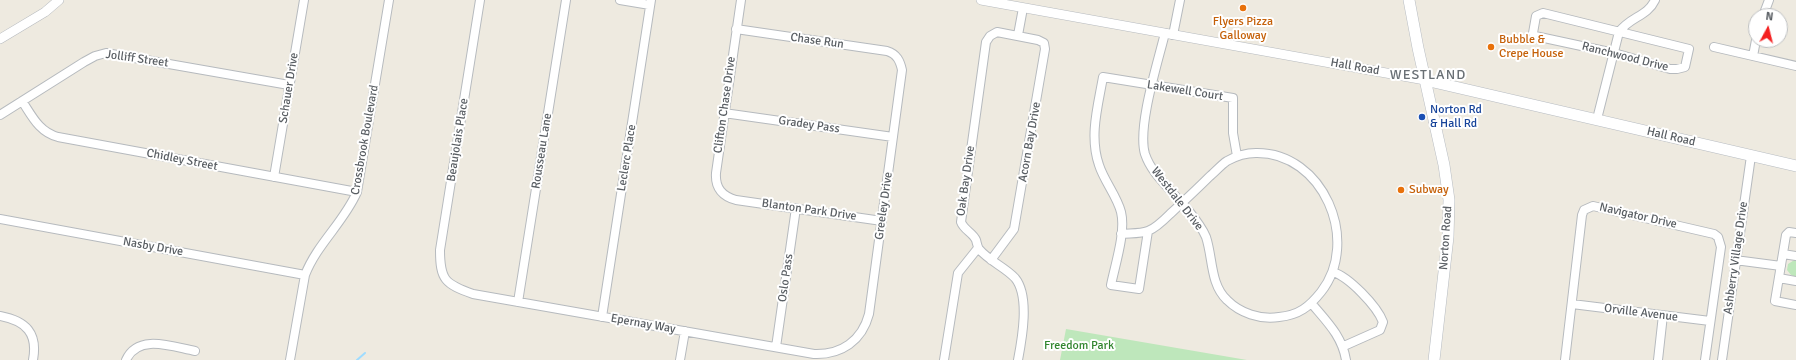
<!DOCTYPE html>
<html>
<head>
<meta charset="utf-8">
<style>
  body { margin:0 }
  #map { position:relative; width:1796px; height:360px; overflow:hidden; background:#eeeae0; font-family:Signika,sans-serif }
  canvas { display:block }
  .north { position:absolute; left:1748px; top:8px; width:40px; height:40px; box-sizing:border-box; background:#fff; border:1px solid #bdbfc1; border-radius:50%; rotate:7deg; font-size:11px; font-weight:700; line-height:16px; text-align:center; color:#595e63 }
  .north::after { content:''; display:block; margin:auto; width:14px; height:18px; background:#f42020; clip-path:polygon(50% 0,100% 100%,50% 72%,0 100%) }
</style>
</head>
<body>
<div id="map">
<canvas width="1796" height="360"></canvas>
<div class="north">N</div>
</div>
<script>
const ctx = document.querySelector('canvas').getContext('2d');
ctx.lineJoin = 'round';
function paint(path, color) {
  ctx.fillStyle = color;
  ctx.fill(path, 'evenodd');
}
function trace(path, color, width, dash) {
  ctx.strokeStyle = color;
  ctx.lineWidth = width;
  ctx.lineCap = dash ? 'butt' : 'round';
  ctx.setLineDash(dash || []);
  ctx.stroke(path);
}
function write(font, color, halo, rows, align = 'center') {
  ctx.font = font + ' Signika,sans-serif';
  ctx.lineWidth = 4;
  ctx.setLineDash([]);
  ctx.textBaseline = 'middle';
  ctx.strokeStyle = halo;
  ctx.fillStyle = color;
  for (const [text, x, y, turn = 0] of rows) {
    ctx.save();
    ctx.translate(x, y);
    ctx.rotate((+turn || 0) * Math.PI / 180);
    ctx.textAlign = isNaN(turn) ? turn : align;
    if (halo) ctx.strokeText(text, 0, 0);
    ctx.fillText(text, 0, 0);
    ctx.restore();
  }
}
paint(new Path2D(`
  M1796 259V277L1791 275 1787 270 1788 264Z
  M1066 329 1247 360H1060Z`), '#bee7bb');
trace(new Path2D(`
  M357 360 365 353`), '#9fdcff', 2);
const minor = new Path2D(`
  M480 0 440 250C440 280 445 284 473 294L814 354C841 355 862 341 869 314L902 70C900 61 897 54 887 51L736 29
  M620 0 650 5
  M741 0 716 173C715 188 722 196 736 200L882 221
  M1543 13 1689 49 1685 67 1677 69H1670L1614 53 1535 36 1533 33 1536 16Z
  M1763 16 1769 0
  M1018 35 1023 8
  M1173 35 1180 0
  M1714 47 1796 66
  M1753 56 1756 40
  M22 101C32 116 39 132 58 137L357 192
  M724 113 893 137
  M0 115 84 62 95 56 106 53 289 85
  M1597 119 1619 32C1631 16 1647 17 1655 0
  M274 177 304 0
  M0 219 305 275
  M1148 231 1139 289 1111 285C1115 265 1126 232 1121 212 1117 196 1104 181 1099 165 1089 136 1098 106 1103 77L1233 98V133L1237 156
  M1796 233 1789 232 1786 235 1775 301 1796 305
  M1121 234C1129 233 1140 234 1148 231 1156 228 1164 220 1170 214 1183 202 1196 190 1209 177 1215 172 1221 165 1227 161 1236 156 1246 153 1256 153 1323 152 1361 241 1321 292 1309 307 1299 315 1279 317 1260 320 1240 313 1227 300 1210 284 1213 258 1206 237 1201 225 1192 215 1184 205L1178 199C1166 185 1151 172 1145 154 1137 127 1158 62 1165 33
  M1783 254 1796 256
  M991 260 1014 229 1045 49 1044 43 1038 40 997 32 990 36 986 42 961 222C964 230 973 233 976 240 977 243 977 246 979 249 989 261 1005 267 1015 278 1030 296 1022 339 1018 360
  M1735 260 1781 266
  M1333 272C1349 277 1377 306 1383 322L1380 330 1344 346
  M1779 278 1796 281
  M518 302 566 0
  M1312 304C1327 322 1342 336 1346 360
  M1572 304 1710 321
  M0 316C26 321 38 333 33 360
  M602 317 651 0
  M776 347 796 208
  M126 360C138 333 173 347 195 351
  M290 360 305 275C317 244 344 222 357 192L389 0
  M680 360 685 331
  M944 360 958 273 978 248
  M1565 360 1582 215 1584 210 1593 206 1714 234 1718 237 1721 247 1705 360
  M1658 360 1663 315
  M1722 360 1751 156`);
const tertiary = new Path2D(`
  M981 0 1425 80
  M0 39 45 12 59 0`);
const secondary = new Path2D(`
  M1409 0 1418 48 1444 165 1449 200 1448 237 1434 360
  M1425 80 1796 166`);
trace(minor, '#b6babe', 10);
trace(tertiary, '#b6babe', 10);
trace(secondary, '#b6bbc1', 12);
trace(minor, '#fff', 8);
trace(tertiary, '#fff', 9);
trace(secondary, '#fff', 11);
for (const [x, y, r, color] of [
  [1243,8,4,"#e8710a"],
  [1491,47,4,"#e8710a"],
  [1422,117,4,"#1a4fb4"],
  [1401,190,4,"#e8710a"]
]) {
  const dot = new Path2D();
  dot.arc(x, y, r, 0, 2 * Math.PI);
  ctx.fillStyle = color;
  ctx.fill(dot);
  trace(dot, '#fff', 1.5);
}
write('12px', '#c56008', '#fff', [
  ["Flyers Pizza",1243,22,"center"],
  ["Galloway",1243,36,"center"],
  ["Bubble &",1499,40],
  ["Crepe House",1499,54],
  ["Subway",1409,190]
], 'left');
write('12px', '#595e63', '#fff', [
  ["Chase Run",817,41,8],
  ["Ranchwood Drive",1625,57,14],
  ["Jolliff Street",137,59,8],
  ["Hall Road",1355,67,10],
  ["Schauer Drive",289,88,-81],
  ["Lakewell Court",1185,91,9],
  ["Clifton Chase Drive",725,105,-82],
  ["Gradey Pass",809,125,8],
  ["Hall Road",1671,137,13],
  ["Crossbrook Boulevard",365,140,-80],
  ["Beaujolais Place",458,140,-81],
  ["Acorn Bay Drive",1030,142,-80],
  ["Rousseau Lane",542,151,-81],
  ["Leclerc Place",627,158,-81],
  ["Chidley Street",182,160,11],
  ["Oak Bay Drive",966,181,-82],
  ["Westdale Drive",1177,199,52],
  ["Greeley Drive",884,206,-82],
  ["Blanton Park Drive",809,210,8],
  ["Navigator Drive",1638,216,13],
  ["Norton Road",1446,238,-86],
  ["Nasby Drive",153,247,10],
  ["Ashberry Village Drive",1736,258,-82],
  ["Oslo Pass",786,278,-82],
  ["Orville Avenue",1641,313,7],
  ["Epernay Way",643,324,10]
]);
write('12px', '#164399', '#fff', [
  ["Norton Rd",1430,110],
  ["& Hall Rd",1430,124]
], 'left');
write('12px', '#31852e', '#fff', [
  ["Freedom Park",1079,346]
]);
ctx.letterSpacing = '1px';
write('14px', '#6a7075', '#fff', [
  ["WESTLAND",1428,75]
]);
ctx.letterSpacing = '0px';
</script>
</body>
</html>
